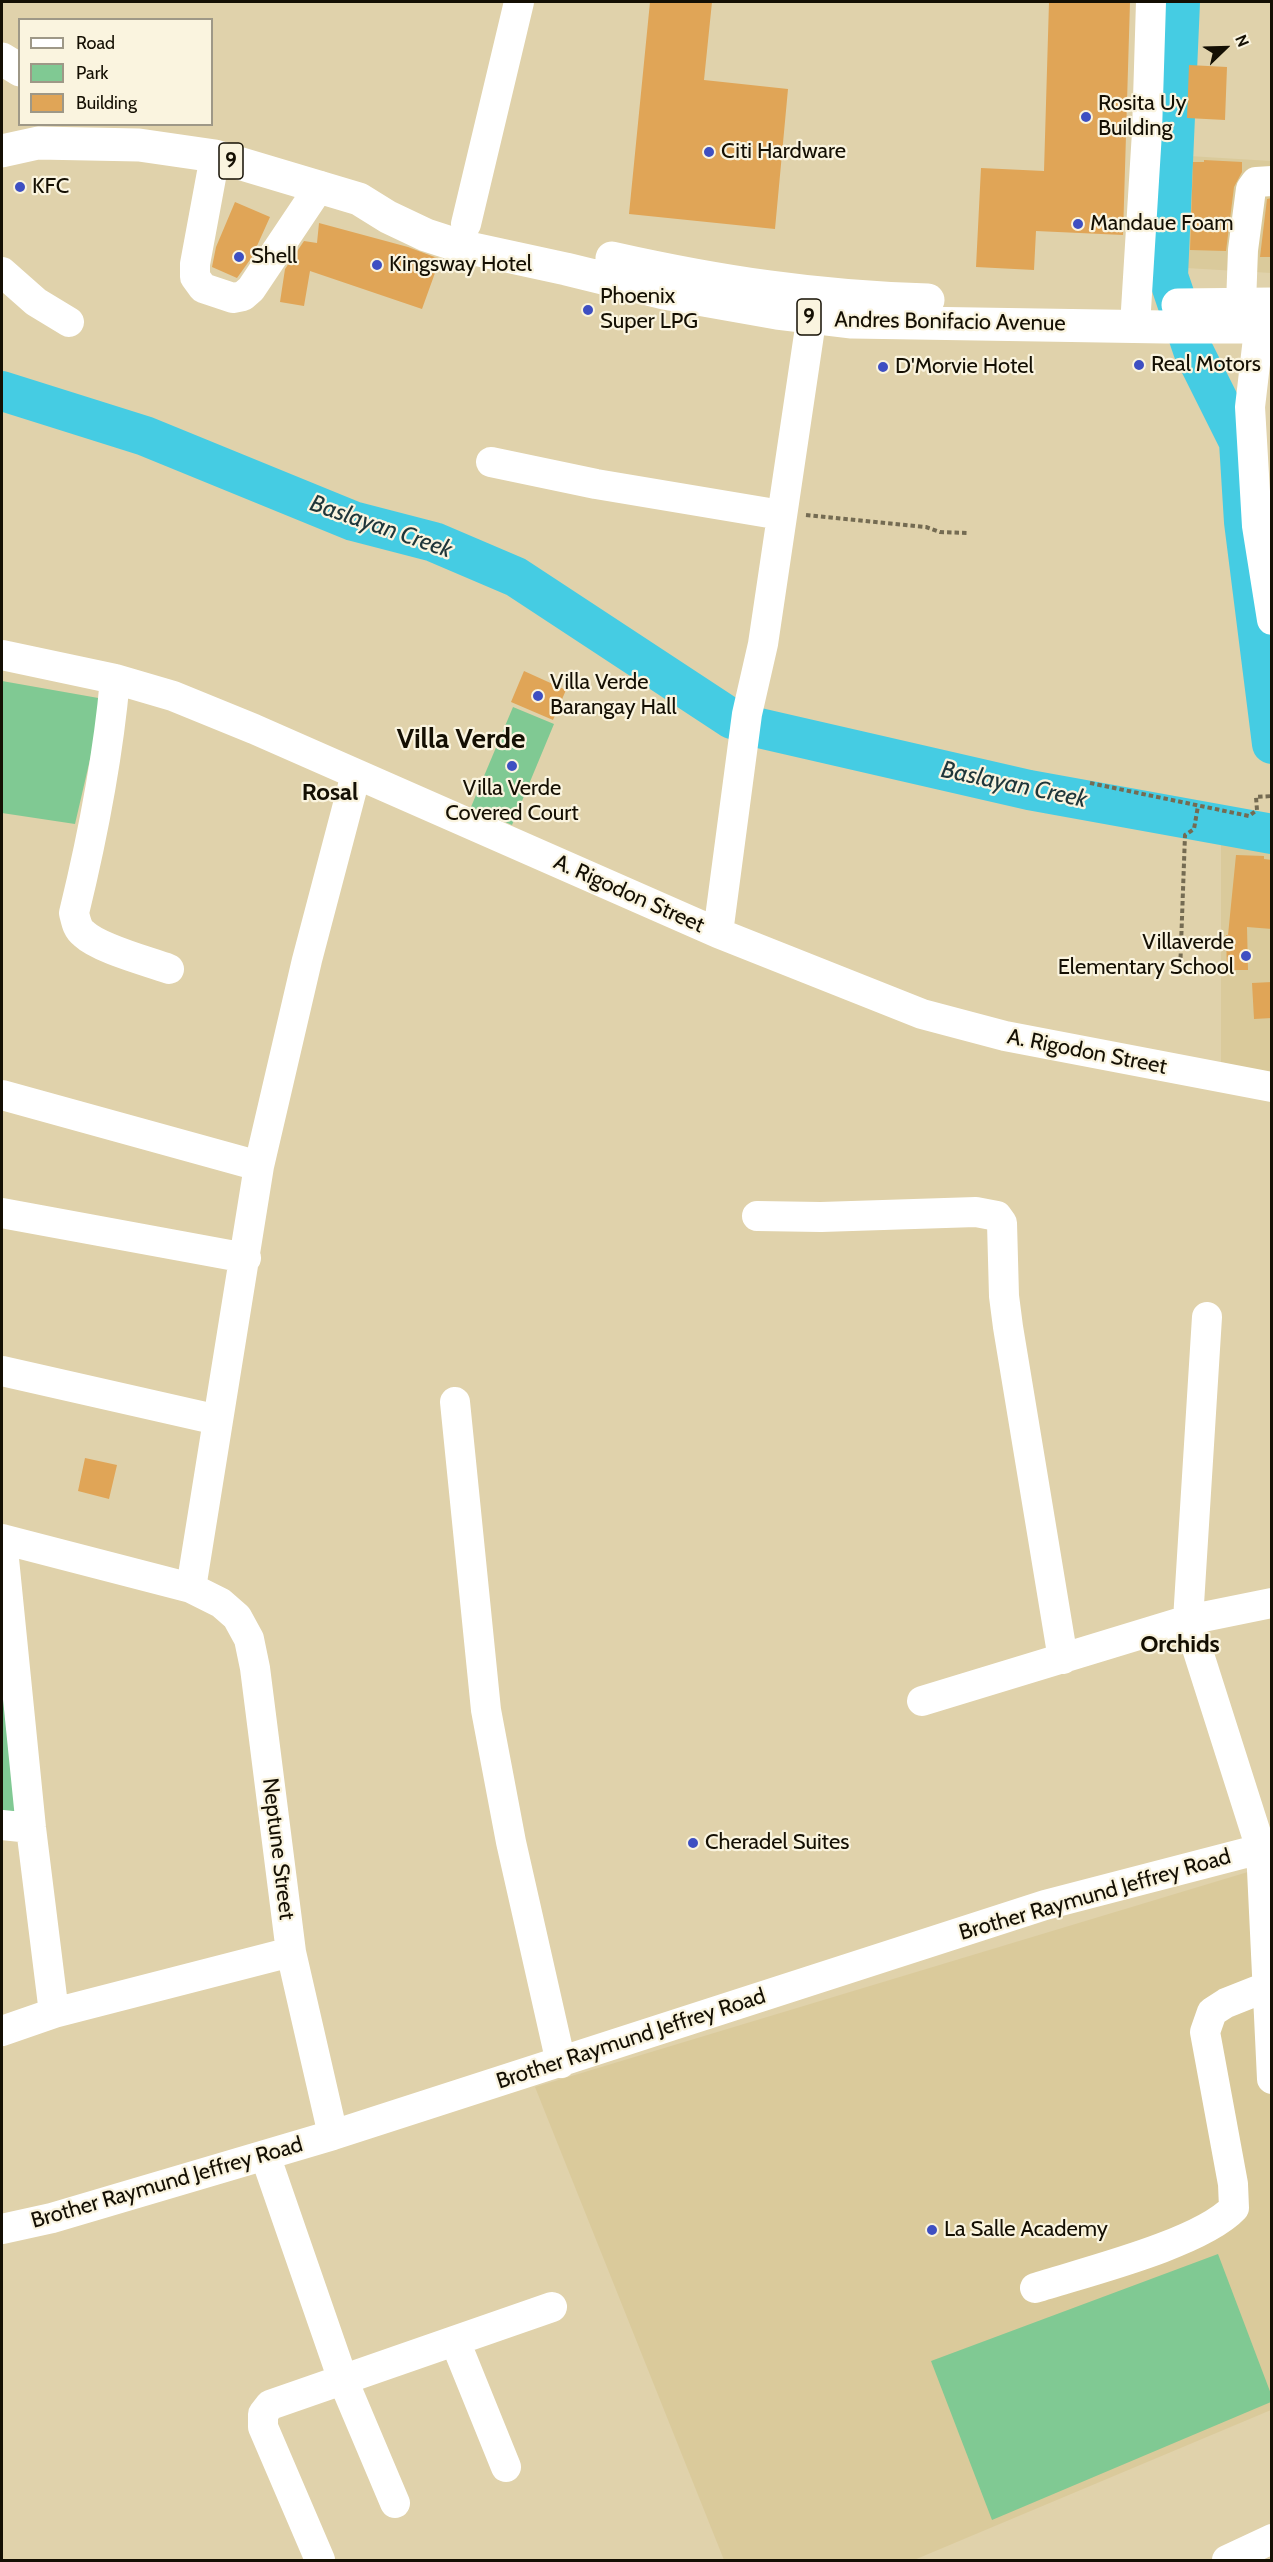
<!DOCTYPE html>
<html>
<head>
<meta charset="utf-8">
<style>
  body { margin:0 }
  #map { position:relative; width:1273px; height:2562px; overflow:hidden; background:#e0d2ab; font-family:Cabin,sans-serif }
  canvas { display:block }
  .frame { position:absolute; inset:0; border:3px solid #140f03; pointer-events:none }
  .legend { position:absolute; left:18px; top:18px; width:195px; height:108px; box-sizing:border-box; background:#faf4df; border:2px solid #9e9887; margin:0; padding:8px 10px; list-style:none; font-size:18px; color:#140f03 }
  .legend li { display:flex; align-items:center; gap:12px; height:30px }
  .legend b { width:30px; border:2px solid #9e9887 }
  .north { position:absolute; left:1195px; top:18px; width:60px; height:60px; -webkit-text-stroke:4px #faf4df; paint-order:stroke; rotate:67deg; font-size:16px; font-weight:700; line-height:24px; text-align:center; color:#140f03 }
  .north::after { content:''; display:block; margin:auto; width:21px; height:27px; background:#140f03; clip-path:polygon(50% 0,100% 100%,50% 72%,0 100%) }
</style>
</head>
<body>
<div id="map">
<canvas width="1273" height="2562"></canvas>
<div class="frame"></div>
<ul class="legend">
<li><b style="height:8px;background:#fff"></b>Road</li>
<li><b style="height:16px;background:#80c993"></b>Park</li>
<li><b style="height:16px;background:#e0a557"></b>Building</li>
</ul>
<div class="north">N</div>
</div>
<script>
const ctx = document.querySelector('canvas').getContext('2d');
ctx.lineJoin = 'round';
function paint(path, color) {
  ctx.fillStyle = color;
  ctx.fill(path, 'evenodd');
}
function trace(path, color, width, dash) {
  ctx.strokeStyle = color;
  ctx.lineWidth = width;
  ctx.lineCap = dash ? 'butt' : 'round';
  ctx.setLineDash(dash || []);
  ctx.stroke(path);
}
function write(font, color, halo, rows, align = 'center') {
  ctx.font = font + ' Cabin,sans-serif';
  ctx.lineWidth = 4.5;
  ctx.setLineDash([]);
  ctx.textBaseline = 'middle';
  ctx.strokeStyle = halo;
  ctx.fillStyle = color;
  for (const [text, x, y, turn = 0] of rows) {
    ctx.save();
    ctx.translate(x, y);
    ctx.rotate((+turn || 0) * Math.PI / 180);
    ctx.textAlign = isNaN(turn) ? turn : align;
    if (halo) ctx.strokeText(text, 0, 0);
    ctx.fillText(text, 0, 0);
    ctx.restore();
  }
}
paint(new Path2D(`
  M1189 156 1271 161V273L1186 268Z
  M1221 844 1271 851V1075L1221 1062Z
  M1271 1865V2410L914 2560H724L535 2087Z`), '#daca9b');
paint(new Path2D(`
  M2 681 104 699 75 824 2 813Z
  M513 707 554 724 512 825 471 807Z
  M2 1653 19 1818 2 1816Z
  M1218 2254 1271 2394V2402L992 2520 931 2361Z`), '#80c993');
trace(new Path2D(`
  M1180 2 1168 276 1193 350 1239 442 1244 522 1272 744
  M2 391 145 436 353 521 434 542 516 577 732 719
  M759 728 1029 790 1272 834`), '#45cce3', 40);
paint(new Path2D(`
  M650 2H712L704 80 788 89 775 229 629 214Z
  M1049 2H1130L1123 235 1036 231 1034 270 976 267 981 168 1044 171Z
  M1189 65 1227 67 1225 120 1187 118Z
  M1204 160 1242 162V172L1234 187 1226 251 1190 250 1193 162H1204Z
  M1272 198V257H1260L1267 199Z
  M235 202 270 217 252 257 237 278 212 267 216 247Z
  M319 223 408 247 440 259 422 309 310 271 304 306 280 302 285 269 304 241 317 243Z
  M524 671 566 690 553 720 511 702Z
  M1236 855 1264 856V859L1272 860V929L1247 927 1248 970H1227L1226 935H1228Z
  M1272 982V1018L1254 1019 1252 983Z
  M85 1458 117 1465 109 1499 78 1491Z`), '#e0a557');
trace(new Path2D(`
  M806 515 926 527 940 532 967 533
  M1090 783 1249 816 1257 810 1256 797 1272 796
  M1180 973 1185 835 1194 829 1198 806`), '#746b52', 4, [4.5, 3]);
trace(new Path2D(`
  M215 156 195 264V277L203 288 233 298 243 296 251 289 320 186
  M466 224 519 2
  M2 272 36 302 69 322
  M1241 304 1243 250 1251 189 1256 182 1272 181
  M1262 304 1250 407 1257 526 1272 620
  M1135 326 1147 132 1151 2
  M491 462 596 484 781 515
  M2 655 115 679 173 696 254 729 718 933 922 1014 1005 1036 1272 1087
  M115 679C108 759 93 835 74 913 76 921 77 929 84 934 100 949 147 961 169 969
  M718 933 747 714 763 644 815 294
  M2 1095 259 1166
  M2 1213 246 1258
  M757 1216 821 1217 976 1212 997 1216 1002 1223 1004 1296 1008 1327 1063 1659
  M1207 1317 1188 1620 1261 1849 1272 2079
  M2 1371 218 1420
  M455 1402 486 1710 511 1842 561 2063
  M2 1539 191 1588 221 1603 237 1617 249 1639 255 1668 291 1952 333 2135
  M2 1539 31 1828 54 2013
  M191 1588 259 1166 307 960 356 774
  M922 1701 1188 1620 1272 1603
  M2 1825 31 1828
  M2 2031 54 2013 291 1952
  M265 2155 343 2380 395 2503
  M2 2229 52 2218 333 2135 1045 1905 1272 1846
  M1035 2288C1085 2272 1200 2244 1234 2208L1233 2184 1205 2032 1212 2012 1226 2003 1269 1986
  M455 2341 506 2467
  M320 2560 263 2427V2414L270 2405 552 2307
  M1227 2560 1272 2539`), '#fff', 30);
trace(new Path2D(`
  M2 59 20 70`), '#fff', 33);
trace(new Path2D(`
  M2 151 38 143 139 145 215 156 359 199 388 217 426 235 460 246 566 269 664 293 777 313 852 322 1165 327H1272
  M612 258C719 282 818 297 928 300
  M1178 305 1272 304`), '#fff', 33);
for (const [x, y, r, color] of [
  [1086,117,6,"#3e4fc2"],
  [709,152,6,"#3e4fc2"],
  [20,187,6,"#3e4fc2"],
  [1078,224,6,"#3e4fc2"],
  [239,257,6,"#3e4fc2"],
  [377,265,6,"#3e4fc2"],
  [588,310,6,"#3e4fc2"],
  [1139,365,6,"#3e4fc2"],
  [883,367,6,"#3e4fc2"],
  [538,696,6,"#3e4fc2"],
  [512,766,6,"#3e4fc2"],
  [1246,956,6,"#3e4fc2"],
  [693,1843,6,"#3e4fc2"],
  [932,2230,6,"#3e4fc2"]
]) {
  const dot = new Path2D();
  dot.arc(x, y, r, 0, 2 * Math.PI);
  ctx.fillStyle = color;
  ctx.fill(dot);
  trace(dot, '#faf4df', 2);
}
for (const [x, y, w] of [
  [231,161,24],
  [809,317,24]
]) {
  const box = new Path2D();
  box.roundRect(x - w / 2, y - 18, w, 36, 4.5);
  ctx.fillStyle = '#faf4df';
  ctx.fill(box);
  trace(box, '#140f03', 1.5);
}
write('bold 21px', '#140f03', null, [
  ["9",231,161],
  ["9",809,317]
]);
write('22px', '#140f03', '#faf4df', [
  ["Rosita Uy",1098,104],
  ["Building",1098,129],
  ["Citi Hardware",721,152],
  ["KFC",32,187],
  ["Mandaue Foam",1090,224],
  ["Shell",251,257],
  ["Kingsway Hotel",389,265],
  ["Phoenix",600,297],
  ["Super LPG",600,322],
  ["Real Motors",1151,365],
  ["D'Morvie Hotel",895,367],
  ["Villa Verde",550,683],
  ["Barangay Hall",550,708],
  ["Villa Verde",512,789,"center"],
  ["Covered Court",512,814,"center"],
  ["Villaverde",1234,943,"right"],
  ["Elementary School",1234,968,"right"],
  ["Cheradel Suites",705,1843],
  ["La Salle Academy",944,2230]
], 'left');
write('22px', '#140f03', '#faf4df', [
  ["Andres Bonifacio Avenue",950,322,1],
  ["A. Rigodon Street",629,894,24],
  ["A. Rigodon Street",1087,1052,11],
  ["Neptune Street",278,1849,83],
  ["Brother Raymund Jeffrey Road",1095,1895,-16],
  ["Brother Raymund Jeffrey Road",631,2039,-18],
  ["Brother Raymund Jeffrey Road",167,2183,-16]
]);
write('italic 24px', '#1f363a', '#faf4df', [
  ["Baslayan Creek",381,527,19],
  ["Baslayan Creek",1014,785,12]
]);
write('bold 24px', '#140f03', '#faf4df', [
  ["Rosal",330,793],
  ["Orchids",1180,1645]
]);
write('bold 28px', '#140f03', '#faf4df', [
  ["Villa Verde",461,740]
]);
</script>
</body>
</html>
